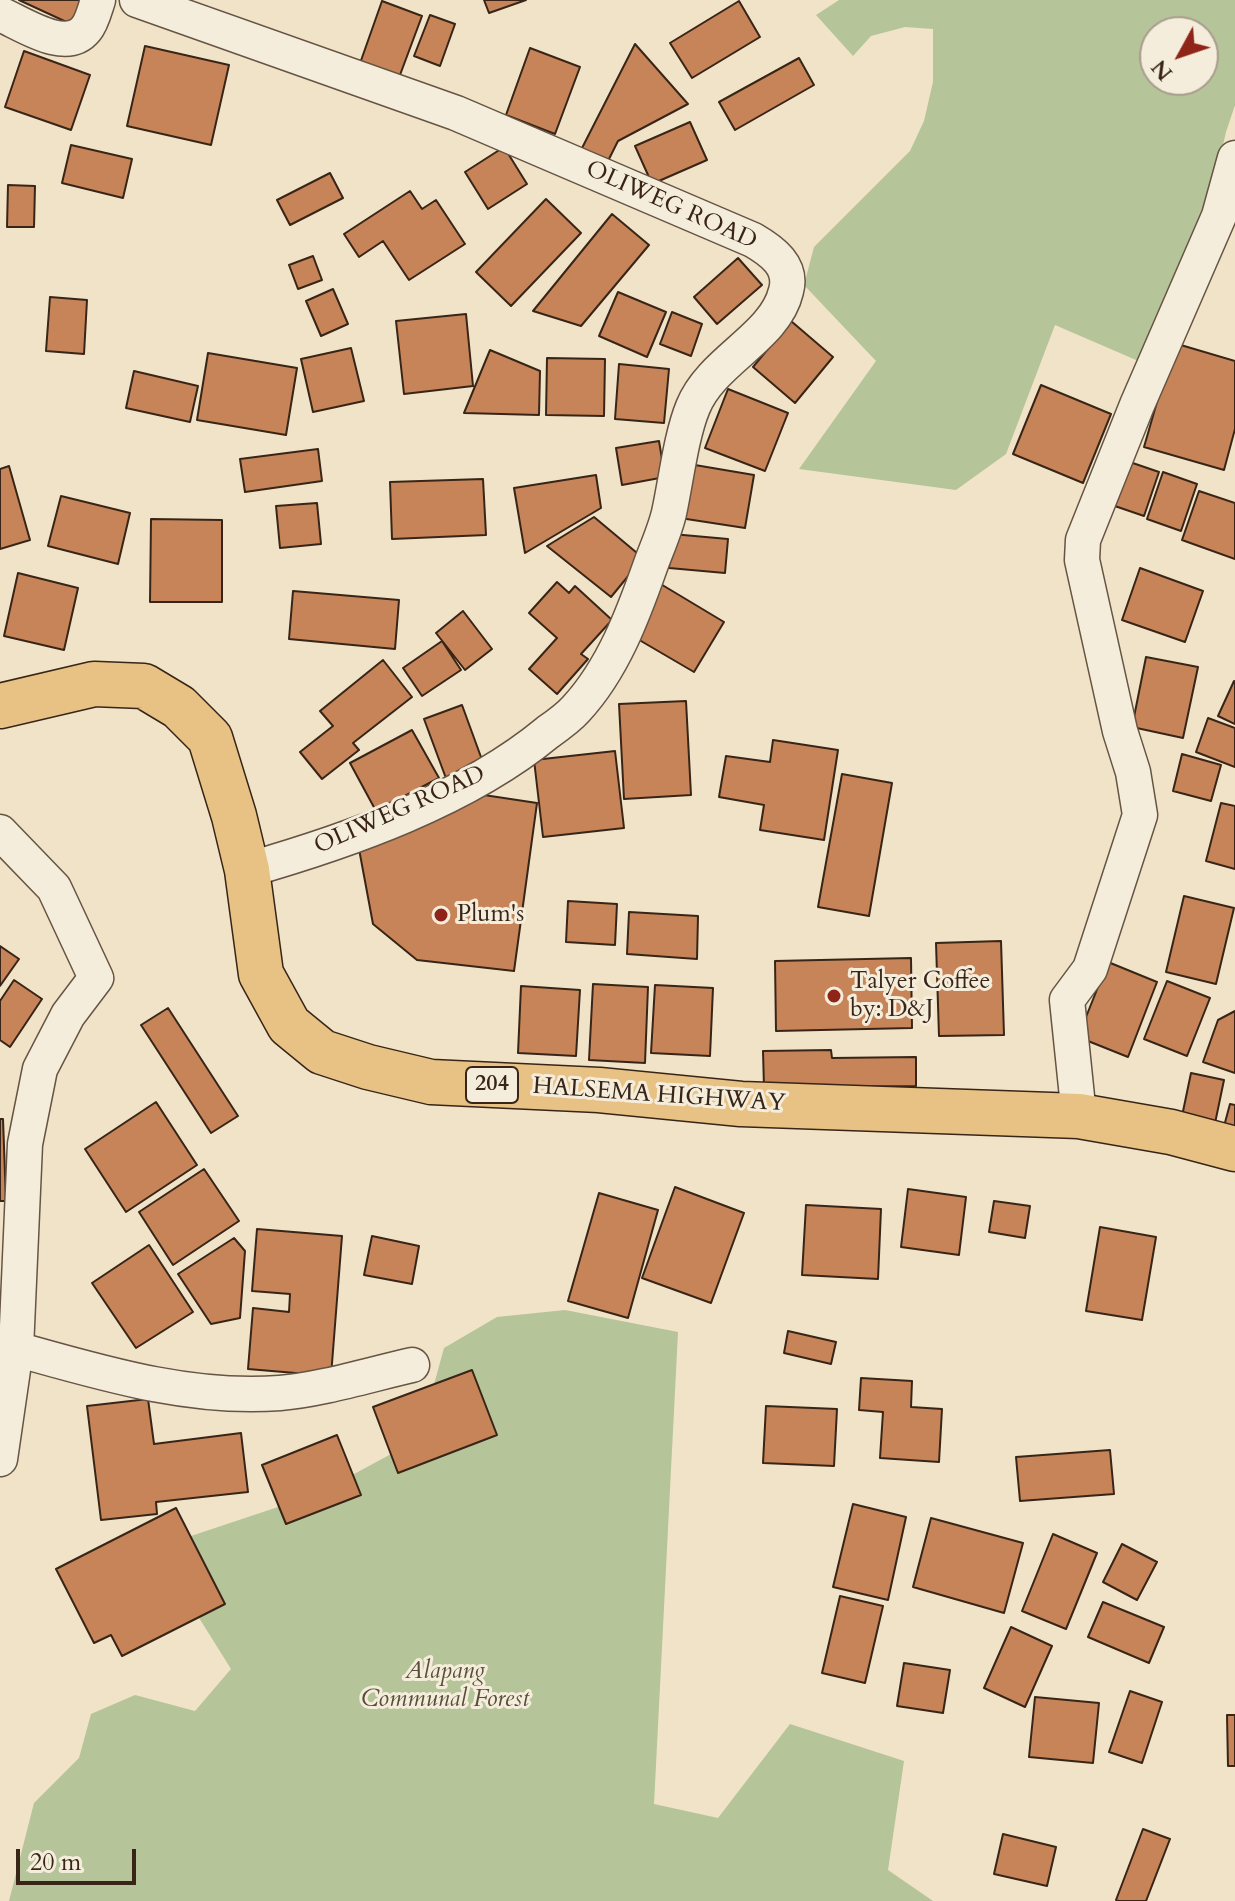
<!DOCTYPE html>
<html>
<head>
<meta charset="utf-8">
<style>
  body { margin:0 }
  #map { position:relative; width:1235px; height:1901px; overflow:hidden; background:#f0e3c7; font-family:Cardo,serif }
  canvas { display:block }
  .north { position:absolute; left:1139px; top:16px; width:80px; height:80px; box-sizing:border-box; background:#f5eddb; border:2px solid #a99d8d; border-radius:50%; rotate:230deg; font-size:22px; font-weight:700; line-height:32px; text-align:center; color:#382518 }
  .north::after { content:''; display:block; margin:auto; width:28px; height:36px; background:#8f2418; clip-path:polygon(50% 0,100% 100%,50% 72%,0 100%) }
  .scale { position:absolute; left:16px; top:1849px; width:120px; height:36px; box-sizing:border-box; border:4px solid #382518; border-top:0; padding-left:10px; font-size:24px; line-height:28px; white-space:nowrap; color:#382518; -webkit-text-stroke:6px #f5eddb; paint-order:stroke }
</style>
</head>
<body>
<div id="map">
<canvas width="1235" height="1901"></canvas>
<div class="north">N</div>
<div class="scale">20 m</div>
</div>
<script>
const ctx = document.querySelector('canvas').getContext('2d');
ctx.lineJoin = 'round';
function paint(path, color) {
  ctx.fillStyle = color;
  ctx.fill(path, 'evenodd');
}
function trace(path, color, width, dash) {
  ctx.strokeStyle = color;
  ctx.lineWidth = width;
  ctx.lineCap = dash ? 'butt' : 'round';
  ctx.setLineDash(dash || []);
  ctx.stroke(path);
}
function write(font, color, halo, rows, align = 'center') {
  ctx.font = font + ' Cardo,serif';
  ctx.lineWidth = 6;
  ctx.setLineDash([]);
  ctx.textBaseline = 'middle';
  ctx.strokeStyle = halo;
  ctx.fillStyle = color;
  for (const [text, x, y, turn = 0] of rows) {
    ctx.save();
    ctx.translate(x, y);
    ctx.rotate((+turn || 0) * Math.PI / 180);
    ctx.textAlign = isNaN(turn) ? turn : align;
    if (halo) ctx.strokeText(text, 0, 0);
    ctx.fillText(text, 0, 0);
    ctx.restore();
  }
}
paint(new Path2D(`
  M839 0H1235V105L1226 132 1205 221 1143 363 1055 325 1006 454 956 490 799 469 876 361 804 285 814 247 910 151 924 121 933 82V29L905 27 871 36 853 56 816 15ZM1155 32H1203V80H1155Z
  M565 1310 678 1332 654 1804 718 1818 790 1724 904 1761 888 1870 933 1901H9L34 1803 79 1758 91 1714 135 1695 195 1711 231 1669 196 1613 188 1537 317 1494 419 1439 444 1348 497 1317Z`), '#b5c499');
const building = new Path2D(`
  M19 0H83L73 25Z
  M484 0H526L489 13Z
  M382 1 422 16 397 83 358 69Z
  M739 1 760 37 692 78 670 43Z
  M430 15 455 24 440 66 414 56Z
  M635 44 688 104 618 141 607 163 581 150Z
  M145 46 229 65 211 145 127 126Z
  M530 48 580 67 555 134 506 115Z
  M24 51 90 75 71 130 5 107Z
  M799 58 814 85 735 130 719 102Z
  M690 122 707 160 652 184 635 146Z
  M71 145 132 159 123 198 62 183Z
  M504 147 527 184 488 209 465 172Z
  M330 173 343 198 290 225 277 200Z
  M8 185 35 186 34 227H7Z
  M410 191 422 209 436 200 465 244 409 280 383 241 359 257 344 234Z
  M546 199 581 233 511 306 476 272Z
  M612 214 649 245 581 326 533 311Z
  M313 256 322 280 298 289 289 265Z
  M738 258 762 285 717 324 694 297Z
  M333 289 348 324 321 336 306 301Z
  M618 292 666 312 647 357 599 336Z
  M50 297 87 300 84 354 46 351Z
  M672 312 702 324 691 356 660 344Z
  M466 314 473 386 404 394 396 321Z
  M791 321 833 357 795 403 753 367Z
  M1174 343 1235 361V429L1224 470 1144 447Z
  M351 348 364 401 313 412 301 359Z
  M490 350 540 371 539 415 464 413Z
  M208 353 297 368 286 435 197 420Z
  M547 358 605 359 604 416 546 415Z
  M619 364 669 369 664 423 615 419Z
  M134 371 198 386 190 422 126 408Z
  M1041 385 1111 414 1083 483 1013 454Z
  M728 389 788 413 765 471 705 448Z
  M659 441 665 477 622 485 616 448Z
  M318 449 322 481 245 492 240 459Z
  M1121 459 1159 472 1144 516 1106 503Z
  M689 464 754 475 745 528 680 518Z
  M9 466 30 540 0 549V469Z
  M1163 472 1197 484 1181 531 1147 519Z
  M596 475 601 508 525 553 514 488Z
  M483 479 486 535 392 539 390 482Z
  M1199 491 1235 503V559L1182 540Z
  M61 496 130 513 118 564 48 546Z
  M317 503 321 544 280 548 276 506Z
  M594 517 643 558 611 597 547 546Z
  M151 519 222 520V602H150Z
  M672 534 728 539 725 573 669 568Z
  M1140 568 1203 591 1185 642 1122 620Z
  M18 573 78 588 64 650 4 636Z
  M557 582 569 593 575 586 612 620 581 654 588 659 557 694 529 669 557 638 529 613Z
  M659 583 724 622 694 672 629 634Z
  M293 591 399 600 395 649 289 639Z
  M463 611 492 649 465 670 436 633Z
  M442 641 461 670 422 696 403 668Z
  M1146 657 1198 667 1183 738 1132 727Z
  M383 660 412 697 353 743 359 750 322 779 300 752 333 726 320 711Z
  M1234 681 1235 682V724L1218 716Z
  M686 701 691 795 624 799 619 704Z
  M462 705 485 768 447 781 424 719Z
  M1208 718 1235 728V767L1196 752Z
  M412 730 439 778 376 811 350 763Z
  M773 740 838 750 824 840 760 830 764 805 719 797 726 756 770 762Z
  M615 751 624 828 543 837 534 760Z
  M1182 754 1221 765 1211 801 1173 791Z
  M842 774 892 783 869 916 818 907Z
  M464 792 537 803 514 971 417 960 373 924 359 849Z
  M1221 803 1235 806V869L1206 861Z
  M1184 896 1234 908 1216 984 1166 972Z
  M568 901 617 904 615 945 566 942Z
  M629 912 698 916 697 959 627 954Z
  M1001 941 1004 1035 939 1036 936 943Z
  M0 946 19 959 0 986Z
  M911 958 912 1028 776 1031 775 961Z
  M1108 962 1157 982 1128 1057 1078 1037Z
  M14 980 42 999 10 1047 0 1040V1001Z
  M1167 981 1210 998 1187 1056 1144 1039Z
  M593 984 648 987 645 1063 589 1060Z
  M655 985 713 988 710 1056 651 1053Z
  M521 986 580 990 576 1056 518 1053Z
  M168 1008 238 1116 211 1133 141 1025Z
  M1235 1011V1073L1203 1062 1218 1020Z
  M831 1050 832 1058 916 1057V1086L764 1088 763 1051Z
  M1191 1073 1224 1080 1214 1128 1181 1121Z
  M156 1102 197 1165 126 1212 85 1149Z
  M1230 1104 1235 1105V1133L1223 1130Z
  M0 1119H3L6 1201H0Z
  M204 1169 239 1221 173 1265 139 1212Z
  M675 1187 744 1213 711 1303 642 1278Z
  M908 1189 966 1197 959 1255 901 1247Z
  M599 1193 658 1210 628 1318 568 1301Z
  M994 1201 1030 1206 1025 1238 989 1232Z
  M806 1205 881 1209 878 1279 802 1275Z
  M1100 1227 1156 1237 1142 1320 1086 1311Z
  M257 1229 342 1236 331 1376 248 1369 253 1308 289 1312 290 1294 252 1291Z
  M372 1236 419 1246 412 1284 364 1275Z
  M234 1238 245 1251 240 1318 211 1324 178 1274Z
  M149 1245 193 1312 136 1348 92 1283Z
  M788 1331 836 1342 831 1364 784 1353Z
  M472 1370 497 1435 398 1473 373 1407Z
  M861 1378 912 1381 911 1407 942 1409 939 1462 880 1458 883 1412 859 1410Z
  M148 1399 154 1444 241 1433 248 1492 156 1502 157 1514 101 1520 87 1406Z
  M766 1406 837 1409 834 1466 763 1463Z
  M337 1435 361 1495 286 1524 262 1465Z
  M1110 1450 1114 1494 1020 1501 1016 1457Z
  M853 1504 906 1517 888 1600 833 1587Z
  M176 1508 225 1604 122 1656 111 1635 94 1643 56 1569Z
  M931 1518 1023 1543 1004 1613 913 1587Z
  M1053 1534 1097 1553 1066 1629 1022 1611Z
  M1122 1544 1157 1562 1137 1600 1103 1582Z
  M840 1596 883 1606 865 1683 822 1673Z
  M1103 1602 1164 1627 1149 1663 1088 1637Z
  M1011 1627 1052 1646 1025 1707 984 1688Z
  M904 1663 950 1670 943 1713 897 1706Z
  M1130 1691 1162 1702 1142 1763 1109 1752Z
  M1035 1697 1099 1703 1093 1763 1029 1757Z
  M1227 1715H1235V1766H1228Z
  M1143 1829 1170 1839 1146 1901H1119L1116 1900Z
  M1003 1834 1056 1847 1047 1886 994 1874Z`);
paint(building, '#c78459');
trace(building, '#382518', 2);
const minor = new Path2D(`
  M137 0 456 113 753 240C772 251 793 266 786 291 775 338 712 360 693 407 681 436 676 481 669 513 665 530 657 548 651 564 633 615 613 669 576 709 568 718 558 725 548 732 466 800 348 841 247 870
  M0 14C23 24 66 54 86 29 92 22 95 9 98 0
  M0 832 54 888 96 978 68 1015 40 1069 25 1144 16 1349 0 1459
  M1079 1116 1067 1000 1090 969 1140 815 1133 772 1120 731 1082 560 1083 540 1137 405 1219 216 1235 158
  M16 1349C102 1373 190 1400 280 1393 320 1390 372 1374 412 1365`);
const trunk = new Path2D(`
  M0 706 94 684 144 686 179 707 210 738 234 816 247 870 261 974 289 1025 322 1052 368 1067 431 1082 599 1090 741 1104 1079 1116 1171 1132 1235 1149`);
trace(minor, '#665444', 37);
trace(trunk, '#382518', 47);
trace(minor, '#f5eddb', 34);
trace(trunk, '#e8c284', 44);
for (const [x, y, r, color] of [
  [441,915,8,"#8f2418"],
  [834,996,8,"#8f2418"]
]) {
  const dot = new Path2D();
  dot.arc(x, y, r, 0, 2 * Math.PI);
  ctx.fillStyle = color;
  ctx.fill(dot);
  trace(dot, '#f5eddb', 3);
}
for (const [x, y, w] of [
  [492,1085,52]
]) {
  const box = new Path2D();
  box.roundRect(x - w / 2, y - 18, w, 36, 6);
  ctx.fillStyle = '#f5eddb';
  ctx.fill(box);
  trace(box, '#382518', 2);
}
write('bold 22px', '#382518', null, [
  ["204",492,1085]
]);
write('24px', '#382518', '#f5eddb', [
  ["OLIWEG ROAD",671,206,24],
  ["OLIWEG ROAD",400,811,-24],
  ["HALSEMA HIGHWAY",659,1096,4]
]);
write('24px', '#382518', '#f5eddb', [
  ["Plum's",457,915],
  ["Talyer Coffee",850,982],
  ["by: D&J",850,1010]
], 'left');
write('italic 24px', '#574d38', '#f5eddb', [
  ["Alapang",445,1672],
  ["Communal Forest",445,1700]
]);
</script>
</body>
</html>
